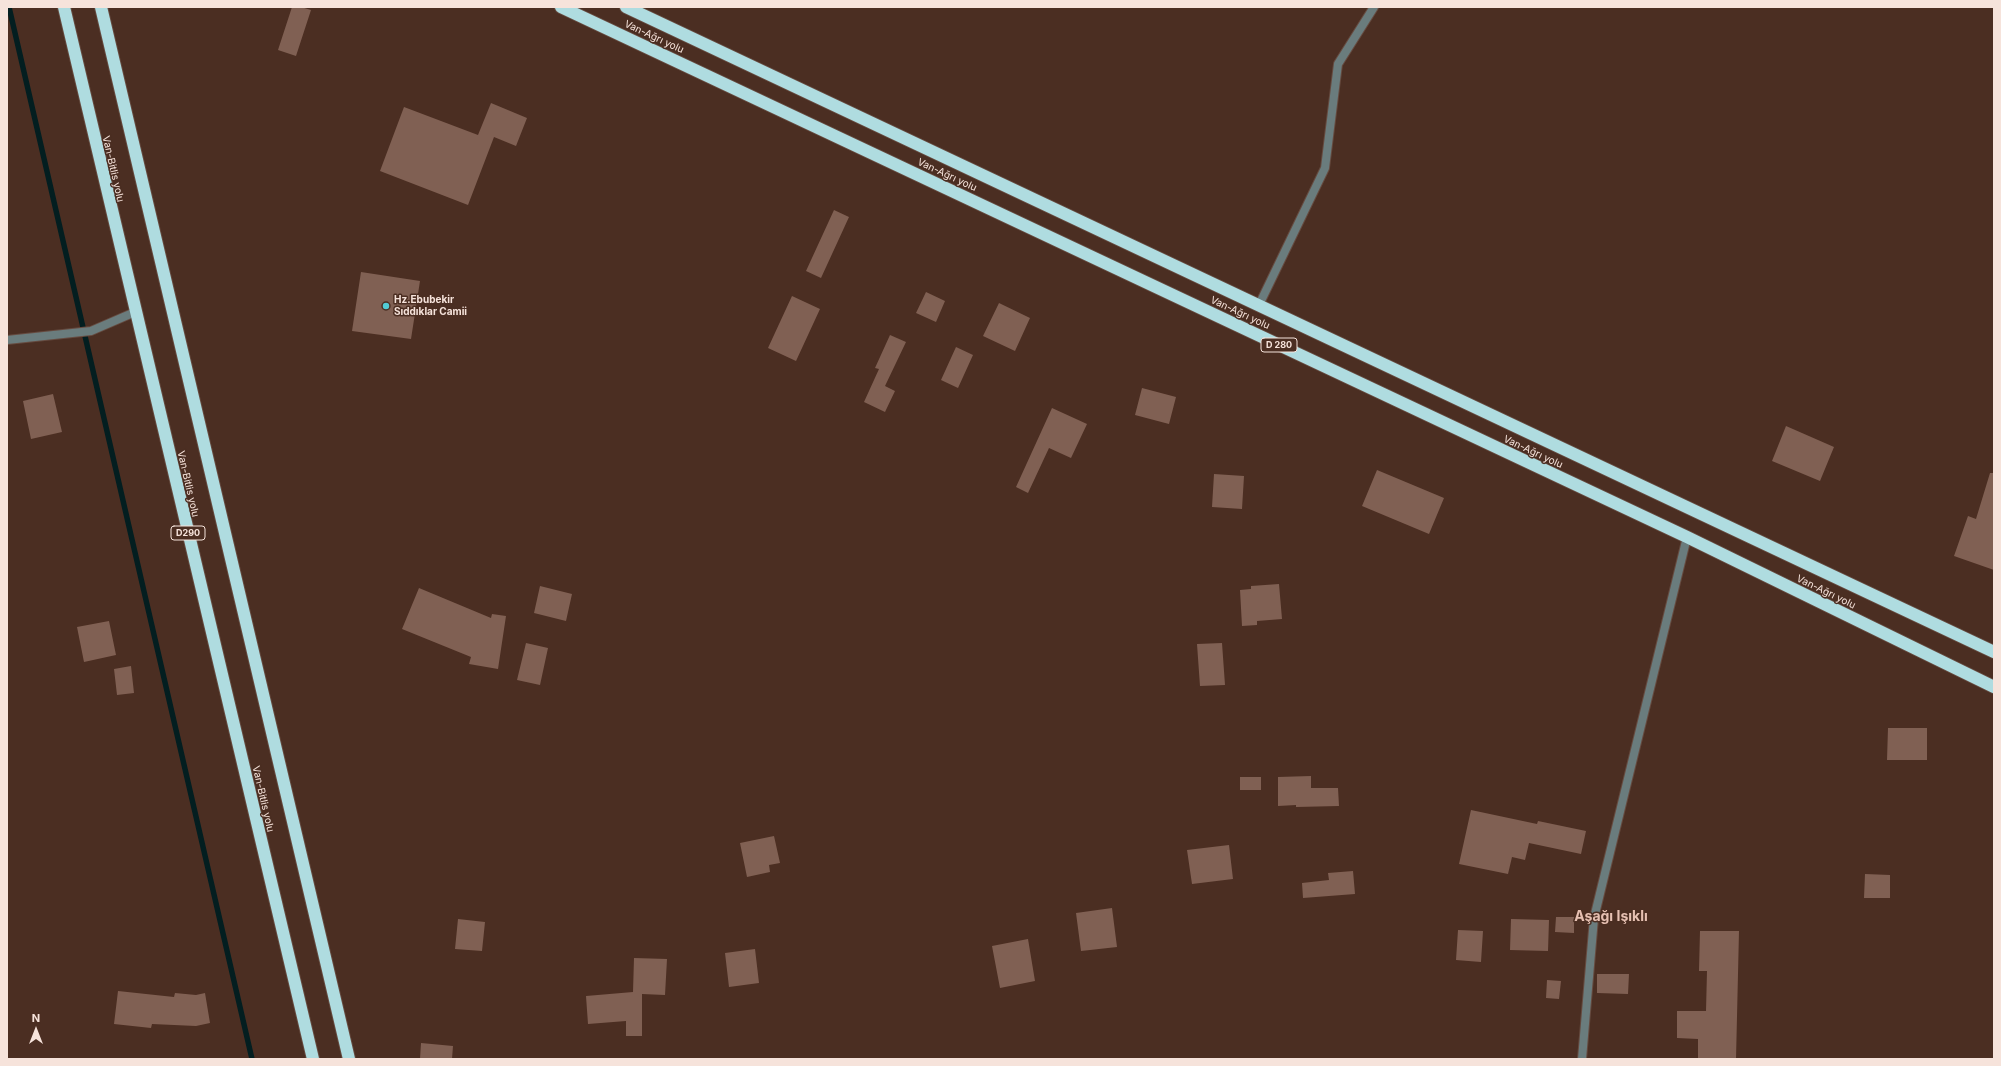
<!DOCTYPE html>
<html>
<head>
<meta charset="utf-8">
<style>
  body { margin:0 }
  #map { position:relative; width:2001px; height:1066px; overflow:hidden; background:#4b2e22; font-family:Inter,sans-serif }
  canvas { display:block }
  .frame { position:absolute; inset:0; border:8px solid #f6e3db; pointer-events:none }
  .north { position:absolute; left:16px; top:1010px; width:40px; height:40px; -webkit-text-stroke:3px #4b2e22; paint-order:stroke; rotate:0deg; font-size:11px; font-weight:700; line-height:16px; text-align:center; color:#f6e3db }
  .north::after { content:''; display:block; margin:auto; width:14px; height:18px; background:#f6e3db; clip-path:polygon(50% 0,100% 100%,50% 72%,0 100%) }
</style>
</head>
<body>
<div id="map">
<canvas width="2001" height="1066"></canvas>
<div class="frame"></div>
<div class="north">N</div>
</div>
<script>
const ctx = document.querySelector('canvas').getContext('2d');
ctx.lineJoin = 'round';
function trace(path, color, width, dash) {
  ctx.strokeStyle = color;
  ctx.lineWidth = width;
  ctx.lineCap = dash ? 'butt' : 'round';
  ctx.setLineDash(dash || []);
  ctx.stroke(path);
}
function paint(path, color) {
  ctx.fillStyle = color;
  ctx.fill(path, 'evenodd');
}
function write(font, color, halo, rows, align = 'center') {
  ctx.font = font + ' Inter,sans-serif';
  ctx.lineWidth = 3;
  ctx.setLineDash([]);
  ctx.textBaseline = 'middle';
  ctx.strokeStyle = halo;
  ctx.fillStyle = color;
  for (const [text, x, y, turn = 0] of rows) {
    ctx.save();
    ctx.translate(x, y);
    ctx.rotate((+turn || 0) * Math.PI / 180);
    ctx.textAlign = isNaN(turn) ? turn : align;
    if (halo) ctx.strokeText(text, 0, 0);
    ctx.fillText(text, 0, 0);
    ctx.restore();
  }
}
trace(new Path2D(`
  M9 7 252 1059`), '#031e20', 5.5);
paint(new Path2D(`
  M292 7H301L311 10 296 56 278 50Z
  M491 103 527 118 516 146 494 137 468 205 380 171 404 107 478 135Z
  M834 210 849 217 821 278 806 271Z
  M361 272 420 281 411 339 352 331Z
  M926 292 945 301 936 322 916 313Z
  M792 296 820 309 796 361 768 348Z
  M999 303 1030 318 1015 351 983 336Z
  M890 335 906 342 885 386 895 391 885 412 864 402 879 369 875 368Z
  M956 347 973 355 958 388 941 380Z
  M1142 388 1176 397 1169 424 1135 415Z
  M53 394 62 432 31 439 23 401Z
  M1052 408 1087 424 1071 458 1049 448 1028 493 1016 487Z
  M1786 426 1834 447 1820 481 1772 461Z
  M1377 470 1444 498 1429 534 1362 506Z
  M1990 473H1994V570L1954 556 1968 516 1976 519Z
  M1214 474 1244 476 1242 509 1212 507Z
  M1279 584 1282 619 1257 621V625L1242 626 1240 590 1251 589V586Z
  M540 586 572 594 566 621 534 613Z
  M419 588 491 618 492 614 506 616 498 669 469 664 471 657 402 629Z
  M109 621 116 655 84 662 77 627Z
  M526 643 548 648 540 685 517 680Z
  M1222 643 1225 685 1200 686 1197 644Z
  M131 666 134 693 117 695 114 669Z
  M1888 728H1927V760H1887Z
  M1311 776V788H1338L1339 806 1296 807V805L1278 806V777Z
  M1240 777H1261V790H1240Z
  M1471 810 1537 824 1538 821 1586 831 1581 854 1529 843 1525 860 1512 857 1508 874 1459 864Z
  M774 836 780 863 769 865 770 872 747 877 740 843Z
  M1229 845 1233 879 1192 884 1187 850Z
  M1353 871 1355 894 1303 898 1302 883 1329 880 1328 873Z
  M1865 874 1890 875V898H1864Z
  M1112 908 1117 947 1081 951 1076 913Z
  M1556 917H1574V933L1555 932Z
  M458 919 485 922 482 951 455 949Z
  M1511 919 1549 920 1548 951 1510 950Z
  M1458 930 1483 931 1481 962 1456 960Z
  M1700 931H1739L1736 1059H1698V1039L1677 1038V1011H1706L1707 971H1699Z
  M1028 939 1035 981 1000 988 992 946Z
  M755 949 759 983 729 987 725 953Z
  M634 958 667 959 665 995 642 994V1036H626V1021L588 1024 586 996 633 992Z
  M1597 974H1629L1628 994 1597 993Z
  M1547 980 1561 981 1559 999 1546 998Z
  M118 991 174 997 175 993 196 995 205 993 210 1023 196 1026 152 1024 151 1028 114 1024Z
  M421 1043 453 1046 452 1059H420Z`), '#806053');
const street = new Path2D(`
  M1259 305 1325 168 1338 64 1374 7
  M7 340 91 331 135 312
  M1582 1059 1594 918 1687 537`);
const highway = new Path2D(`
  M64 7 313 1059
  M101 7 349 1059
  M561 7 1687 537 1994 687
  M626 7 1994 652`);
trace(street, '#664b40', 10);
trace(highway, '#664b40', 14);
trace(street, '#6a7c7d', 8);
trace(highway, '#afdce0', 12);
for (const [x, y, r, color] of [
  [386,306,4,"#52ccd5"]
]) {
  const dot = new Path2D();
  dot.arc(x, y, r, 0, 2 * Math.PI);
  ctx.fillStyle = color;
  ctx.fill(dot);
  trace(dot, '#4b2e22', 1.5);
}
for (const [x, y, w] of [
  [1279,345,36],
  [188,533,34]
]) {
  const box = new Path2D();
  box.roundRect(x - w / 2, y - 7, w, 14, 3);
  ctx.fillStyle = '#4b2e22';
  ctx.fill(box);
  trace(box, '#f6e3db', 1);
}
write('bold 9px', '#f6e3db', null, [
  ["D 280",1279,345],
  ["D290",188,533]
]);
write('10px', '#f6e3db', '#4b2e22', [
  ["Van-Ağrı yolu",654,37,25],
  ["Van-Bitlis yolu",113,169,77],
  ["Van-Ağrı yolu",947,175,25],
  ["Van-Ağrı yolu",1240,313,25],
  ["Van-Ağrı yolu",1533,452,25],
  ["Van-Bitlis yolu",188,484,77],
  ["Van-Ağrı yolu",1826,592,26],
  ["Van-Bitlis yolu",263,799,77]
]);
write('bold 10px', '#f6e3db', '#4b2e22', [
  ["Hz.Ebubekir",394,300],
  ["Sıddıklar Camii",394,312]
], 'left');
write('bold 14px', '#e6c0b2', '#4b2e22', [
  ["Aşağı Işıklı",1611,917]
]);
</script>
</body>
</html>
